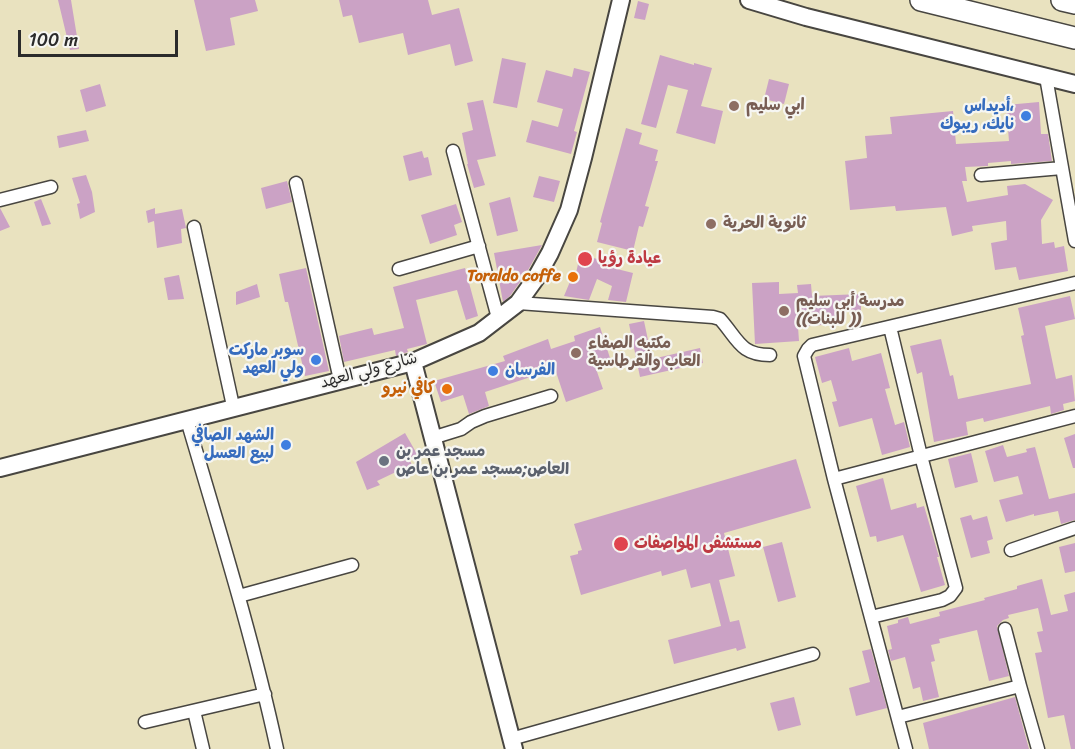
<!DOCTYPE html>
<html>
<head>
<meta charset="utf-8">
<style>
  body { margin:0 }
  #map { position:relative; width:1075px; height:749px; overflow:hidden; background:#e9e2bf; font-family:Sriracha,sans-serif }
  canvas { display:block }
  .scale { position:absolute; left:18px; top:30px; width:160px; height:27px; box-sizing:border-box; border:3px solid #2b2b2b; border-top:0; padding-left:8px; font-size:18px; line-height:21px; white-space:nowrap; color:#2b2b2b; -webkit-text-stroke:4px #f6f6f2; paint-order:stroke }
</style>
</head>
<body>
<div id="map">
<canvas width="1075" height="749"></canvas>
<div class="scale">100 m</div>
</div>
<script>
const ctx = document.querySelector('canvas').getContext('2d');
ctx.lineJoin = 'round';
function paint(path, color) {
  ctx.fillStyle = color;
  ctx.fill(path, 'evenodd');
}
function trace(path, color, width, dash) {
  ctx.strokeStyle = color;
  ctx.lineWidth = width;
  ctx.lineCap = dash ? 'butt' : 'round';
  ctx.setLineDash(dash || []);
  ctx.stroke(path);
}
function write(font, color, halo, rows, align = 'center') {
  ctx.font = font + ' Sriracha,"Playpen Sans Arabic",sans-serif';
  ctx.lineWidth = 4.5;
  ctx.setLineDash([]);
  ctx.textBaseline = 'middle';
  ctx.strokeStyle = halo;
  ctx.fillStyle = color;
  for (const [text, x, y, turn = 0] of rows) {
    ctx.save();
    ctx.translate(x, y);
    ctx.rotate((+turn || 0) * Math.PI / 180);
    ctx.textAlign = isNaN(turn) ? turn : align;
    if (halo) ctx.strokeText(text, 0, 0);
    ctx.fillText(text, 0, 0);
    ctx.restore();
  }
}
paint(new Path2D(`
  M58 0H71L79 49 70 50Z
  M194 0H255L258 11 230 18 235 45 206 51Z
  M339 0H428L432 15 459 8 473 61 455 66 450 44 408 55 403 33 359 43 352 15 343 17Z
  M638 1 649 4 645 20 634 18Z
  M660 55 694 65V63L712 68 701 106 723 111 715 144 676 133 688 90 668 85 656 128 641 124Z
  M502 58 526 63 517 108 493 103Z
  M574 68 590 72 574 131 577 132 571 154 526 142 532 120 558 127 563 109 537 102 546 70 572 77Z
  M769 79 789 84 784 104 764 99Z
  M100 84 106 106 86 112 80 90Z
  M483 100 496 156 477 160 485 185 474 188 467 164H468L462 133 473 130 467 103Z
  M1039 102 1041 134H1048L1052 161 1011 164V161L988 163V166L965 167 967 181H962L967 202 1008 195 1007 186 1025 184 1053 200 1041 220 1042 244 1054 242 1055 248 1064 246 1068 271 1019 280 1016 267 995 270 991 243 1007 240 1006 221 972 226 973 231 952 236 946 207 896 211 895 206 850 210 845 161 867 158 865 136 892 134 890 117 953 111 956 144 1009 141 1006 105Z
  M626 128 642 133 639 144 658 150 655 161H658L645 206 649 207 643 227 639 226 633 251 597 242 602 223 600 222Z
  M86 130 89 141 59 148 57 136Z
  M422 151 424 158 428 157 432 175 409 181 403 156Z
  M86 175 92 192 95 212 80 219 77 204 80 203 72 178Z
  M539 176 560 181 554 202 533 197Z
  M287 181 292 202 266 209 261 188Z
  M510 197 518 231 497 236 489 203Z
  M41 199 51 224 42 226 34 202Z
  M456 204 462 222 454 225 457 235 430 244 421 215Z
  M0 208 10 227 0 231Z
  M155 208V214L182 209 186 228 181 229 182 243 157 248 154 221 148 223 146 211Z
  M542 245 527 272 510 296 503 302 494 253Z
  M580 255 615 263 613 268 633 273 626 302 608 300 612 286 597 279 589 300 564 296 574 272 576 273Z
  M306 268 329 371 305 376 288 302H285L279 274Z
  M465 268 478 316 466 320 457 290 416 300 427 344 407 349 408 352 396 356 395 350 344 362 339 336 372 328 374 335 404 328 393 287Z
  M179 275 184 299 168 300 164 278Z
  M779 282V294L798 293 797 285 811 284 812 296 861 294V311L844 312 845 323 798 327 799 341 755 344 752 283Z
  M257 284 260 297 236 305V292Z
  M1070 296 1075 319 1045 326 1056 379 1072 375 1075 401 1063 404 1064 410 1051 414 1050 406 984 422 983 418 966 422 968 435 934 442 922 372 917 374 910 346 941 339 950 376 953 375 958 399 1031 384 1021 336 1024 335 1018 308Z
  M644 321 652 359 700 348 703 363 640 377 629 324Z
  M600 327 610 358 594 363 603 389 566 402 555 369 485 392 489 406 469 414 463 395 441 402 434 381 505 361 503 356 548 339 551 349 575 341 574 336Z
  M849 348 852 361 881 353 890 388 885 389 895 425 904 422 910 447 882 455 872 418 839 427 832 402 837 401 831 380 822 383 815 357Z
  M405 433 417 454 409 459 415 471 403 479 398 471 377 481 380 485 367 490 356 462Z
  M1075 434V468H1073L1064 438Z
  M1003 445 1007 457 1027 452 1026 449 1035 447 1049 499 1075 493V520L1061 524 1058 511 1034 516V514L1006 522 999 500 1023 494 1018 476 994 482 985 451Z
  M971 453 978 482 955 488 948 459Z
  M796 459 811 508 724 533 735 576 719 580 730 622 739 620 746 648 737 651 736 648 674 664 668 640 721 626 710 583 691 588 686 569 662 576 661 571 581 595 570 556 578 554V551L582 550 574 524Z
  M883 478 891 510 916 503 917 508 924 506 939 557H937L945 585 921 592 903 535 877 542 876 536 870 537 856 486Z
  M971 515 973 520 987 516 993 539 987 541 990 553 971 558 960 518Z
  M782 542 796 597 778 602 763 547Z
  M1075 543V571L1065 573 1059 547Z
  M1042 579 1051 615 1068 611 1064 595 1075 592V749H1071L1064 715 1048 718 1035 653 1042 652 1037 632 1043 631 1038 608 1008 615 1009 618 1003 620 997 626 1009 676 989 681 977 630 939 639 940 643 931 645 935 661 931 662 939 697 923 701 920 687 913 689 905 657 891 661 888 650 892 649 887 626 898 623V620L908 617 910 624 940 616 939 612 985 600 984 598 1017 589V586Z
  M871 649 887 708 856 716 849 688 870 682 862 651Z
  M794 697 801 725 778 731 770 703Z
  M1015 697 1029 749H929L923 723Z`), '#cba2c5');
const street = new Path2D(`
  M1046 77 1075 241
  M453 151 498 318
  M981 175 1062 168
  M296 183 340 380
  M0 200 51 187
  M194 227 233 406
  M399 269 479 246
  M518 303 713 317 720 319C738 339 740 355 770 355
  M187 420C219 529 253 638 277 749
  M432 438 461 429 471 422 485 416 551 396
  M834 479 1075 416
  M1011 550 1075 528
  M239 596 352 565
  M871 617 942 600 950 596 956 588 921 456 890 327
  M1005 629 1020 686
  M194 711 203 749
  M898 717 1020 686 1038 749
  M145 722 265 694
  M511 739 813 654
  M906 749 834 479 804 356 808 349 812 345 1075 283`);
const secondary = new Path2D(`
  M749 0 806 17 1075 84
  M413 362 514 749
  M0 468 413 362 479 333 518 303 536 278 550 253 569 210 583 158 621 0`);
const highway = new Path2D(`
  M921 0 1075 38
  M1062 0 1075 3`);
trace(street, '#484641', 15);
trace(secondary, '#484641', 20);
trace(highway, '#484641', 24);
trace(street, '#fff', 12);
trace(secondary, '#fff', 16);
trace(highway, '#fff', 21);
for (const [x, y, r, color] of [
  [734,106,6,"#8d6e63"],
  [1026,116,6,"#3f7fe0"],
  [711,224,6,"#8d6e63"],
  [585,259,8,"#e0444e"],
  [573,277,6,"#e8710a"],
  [784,311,6,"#8d6e63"],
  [576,353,6,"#8d6e63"],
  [316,360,6,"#3f7fe0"],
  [493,371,6,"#3f7fe0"],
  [447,389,6,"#e8710a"],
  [286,445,6,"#3f7fe0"],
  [384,461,6,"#6b7280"],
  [621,544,8,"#e0444e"]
]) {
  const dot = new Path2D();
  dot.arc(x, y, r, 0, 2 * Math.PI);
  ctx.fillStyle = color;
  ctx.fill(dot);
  trace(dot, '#f6f6f2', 2);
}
write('bold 16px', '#785e54', '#f6f6f2', [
  ["ابي سليم",746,106],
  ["ثانوية الحرية",723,224],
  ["مدرسة أبي سليم",796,302],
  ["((للبنات ))",796,320],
  ["مكتبه الصفاء",588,344],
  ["العاب والقرطاسية",588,362]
], 'left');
write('bold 16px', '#366cbe', '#f6f6f2', [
  ["أديداس،",1014,107],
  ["نايك، ريبوك",1014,125],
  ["سوبر ماركت",304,351],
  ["ولي العهد",304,369],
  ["الفرسان",505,371,"left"],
  ["الشهد الصافي",274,436],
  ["لبيع العسل",274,454]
], 'right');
write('bold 16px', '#be3a42', '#f6f6f2', [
  ["عيادة رؤيا",598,259],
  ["مستشفى المواصفات",634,544]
], 'left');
write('bold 16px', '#c56008', '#f6f6f2', [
  ["Toraldo coffe",561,277],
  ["كافي نيرو",435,389]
], 'right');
write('16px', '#2b2b2b', '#f6f6f2', [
  ["شارع ولي العهد",369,371,-15]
]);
write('bold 16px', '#5b616d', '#f6f6f2', [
  ["مسجد عمر بن",396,452],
  ["العاص;مسجد عمر بن عاص",396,470]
], 'left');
</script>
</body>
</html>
